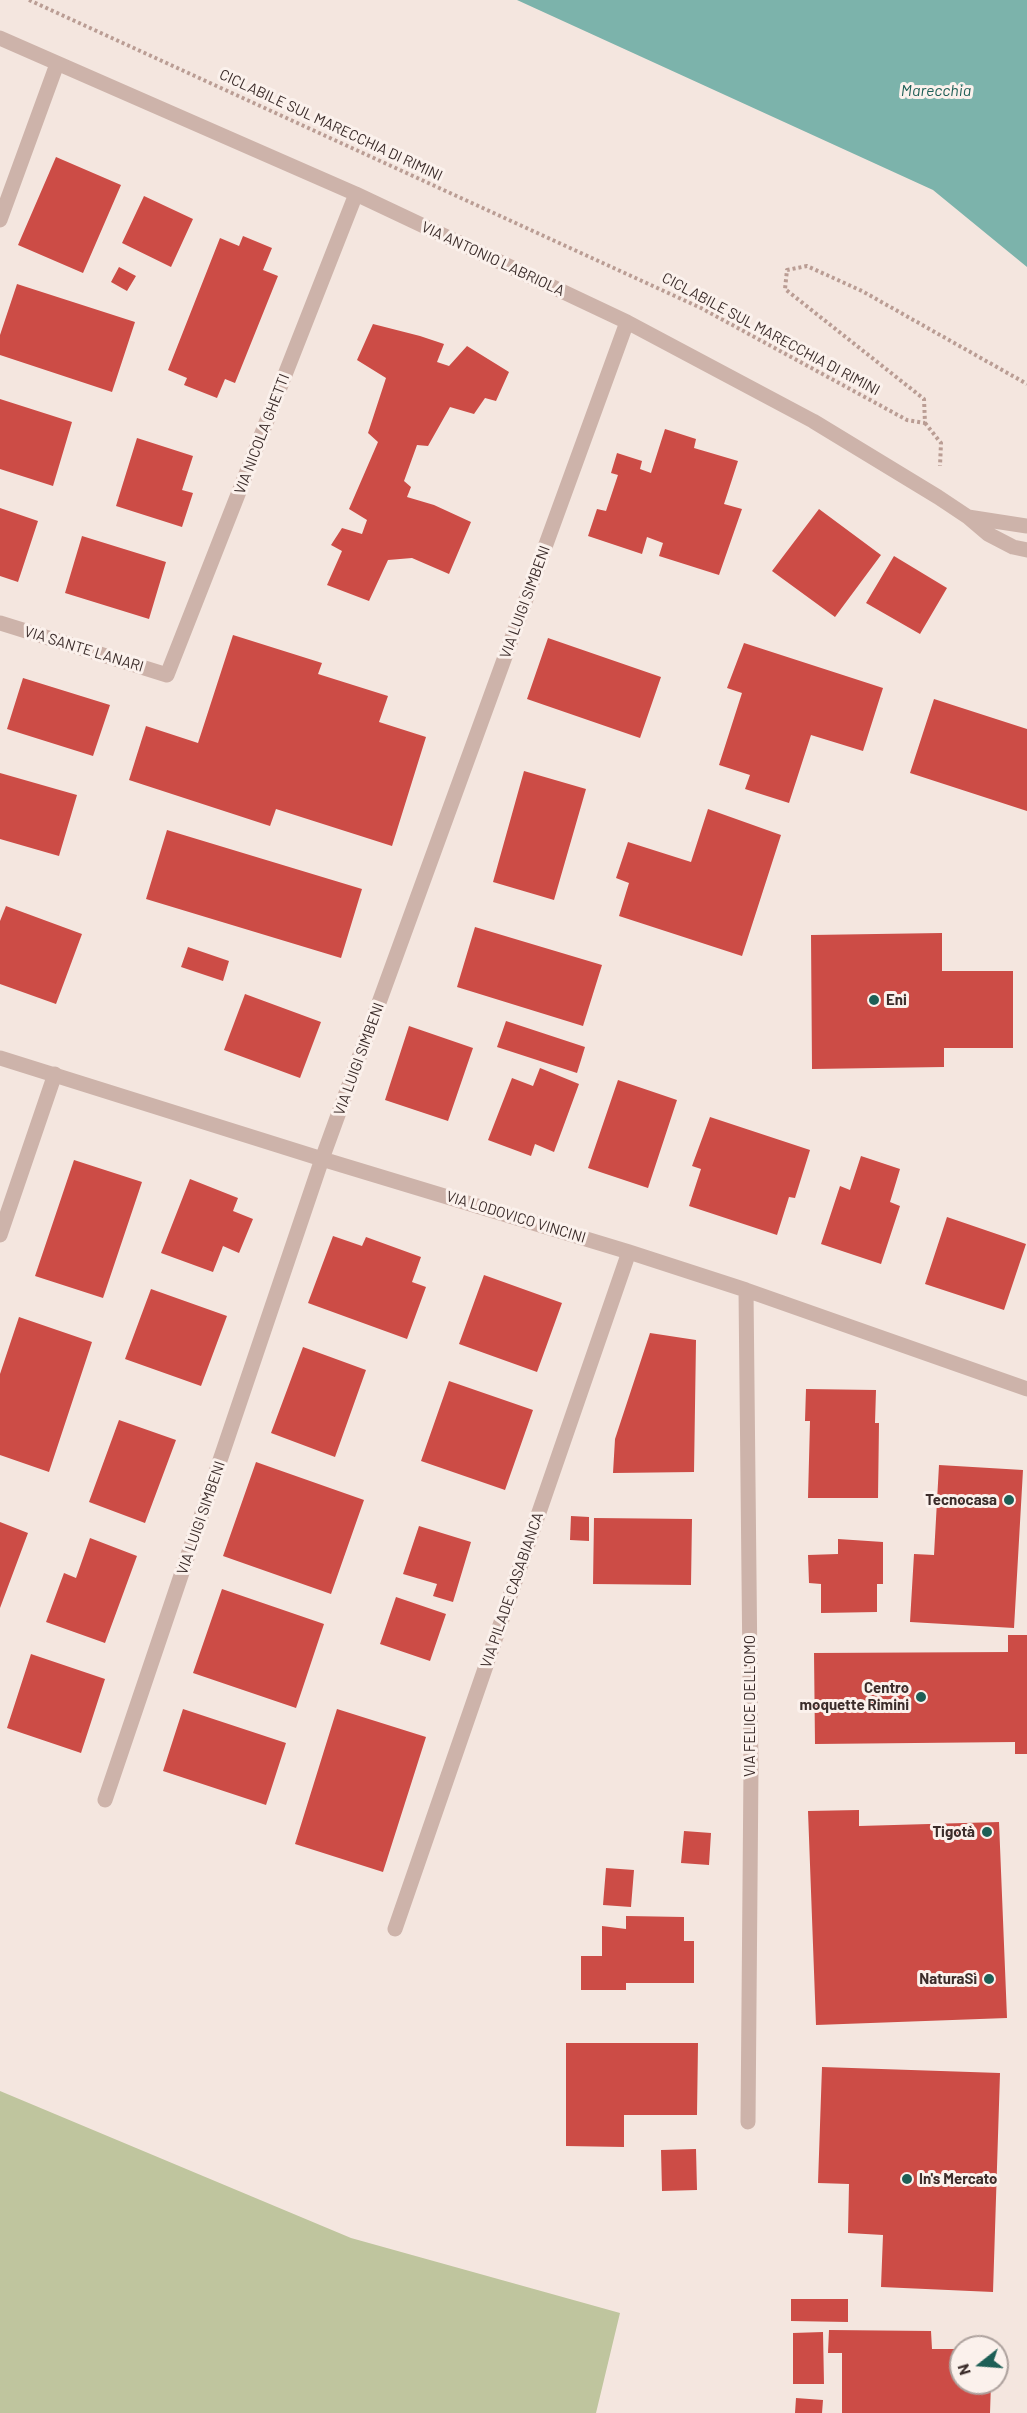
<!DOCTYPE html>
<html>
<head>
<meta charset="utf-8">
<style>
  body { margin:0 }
  #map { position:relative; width:1027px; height:2413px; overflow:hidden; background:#f4e6df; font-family:Barlow,sans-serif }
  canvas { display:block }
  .north { position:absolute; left:949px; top:2335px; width:60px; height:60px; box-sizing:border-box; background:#fbf1ec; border:2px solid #aea29e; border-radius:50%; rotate:253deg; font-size:16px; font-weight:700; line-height:24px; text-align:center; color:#3b2c2a }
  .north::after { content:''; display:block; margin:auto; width:21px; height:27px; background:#1d5f56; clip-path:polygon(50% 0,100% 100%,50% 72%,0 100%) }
</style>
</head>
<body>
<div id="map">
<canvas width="1027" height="2413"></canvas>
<div class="north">N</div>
</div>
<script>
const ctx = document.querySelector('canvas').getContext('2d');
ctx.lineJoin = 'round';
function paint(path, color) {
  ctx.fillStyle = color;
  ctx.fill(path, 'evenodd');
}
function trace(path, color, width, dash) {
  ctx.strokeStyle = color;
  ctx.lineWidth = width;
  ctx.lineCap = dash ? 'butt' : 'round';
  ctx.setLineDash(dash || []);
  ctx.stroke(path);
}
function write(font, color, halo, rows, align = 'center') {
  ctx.font = font + ' Barlow,sans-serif';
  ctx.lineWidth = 6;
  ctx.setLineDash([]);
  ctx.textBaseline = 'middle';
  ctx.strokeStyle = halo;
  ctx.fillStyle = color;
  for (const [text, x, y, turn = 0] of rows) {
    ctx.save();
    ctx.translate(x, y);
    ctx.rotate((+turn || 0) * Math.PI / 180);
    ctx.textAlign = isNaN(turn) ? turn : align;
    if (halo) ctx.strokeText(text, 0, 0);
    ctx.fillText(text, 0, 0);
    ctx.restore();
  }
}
paint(new Path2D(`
  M0 2091 351 2238 620 2313 596 2413H0Z`), '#bfc59e');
paint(new Path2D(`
  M517 0H1027V267L933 190Z`), '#7cb3ab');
paint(new Path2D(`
  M56 157 121 185 83 273 18 245Z
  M144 196 193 219 171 267 122 243Z
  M243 236 272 248 263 270 278 276 235 383 225 379 217 398 184 385 187 378 168 370 220 238 239 246Z
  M119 267 136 276 127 291 111 282Z
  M17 284 135 322 112 392 0 355V335Z
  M373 324 420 336 444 344 437 362 449 366 467 346 509 372 496 401 485 398 474 414 450 407 428 446 417 445 404 481 411 487 407 497 434 505 471 522 449 574 412 558 388 560 369 601 327 585 342 551 331 545 342 528 362 534 367 520 349 509 378 442 368 433 386 378 357 360Z
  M0 399 72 422 53 486 0 469Z
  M665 429 696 439 694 448 738 461 724 504 742 509 719 575 659 556 663 543 647 537 642 554 588 536 597 509 606 511 618 475 611 473 617 453 642 461 640 469 651 473Z
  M137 438 193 456 182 490 193 493 182 527 116 506Z
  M0 508 38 521 18 582 0 576Z
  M819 509 881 555 835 617 772 571Z
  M82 536 166 562 149 619 65 593Z
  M894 556 947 588 920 634 866 603Z
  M233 635 322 663 318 674 388 696 379 722 426 737 392 846 276 809 270 826 129 780 146 726 198 743Z
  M548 638 661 677 640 738 527 699Z
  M744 643 883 688 863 751 811 735 789 803 745 789 750 775 719 765 742 693 727 688Z
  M23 678 110 705 93 756 7 729Z
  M934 699 1027 729V811L910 773Z
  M524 771 586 789 554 900 493 882Z
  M0 773 77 795 59 856 0 839Z
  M708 809 781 835 742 956 619 916 629 883 616 878 628 842 691 862Z
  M167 830 362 889 341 958 146 899Z
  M6 906 82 934 56 1004 0 984V921Z
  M475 927 602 965 583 1026 457 987Z
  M942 933V971H1013V1048H944V1067L812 1069 811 935Z
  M188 947 229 961 223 981 181 967Z
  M245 994 321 1022 300 1078 224 1050Z
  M506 1021 585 1047 577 1073 497 1047Z
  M409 1026 473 1048 448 1121 385 1100Z
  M540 1068 579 1084 554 1152 535 1144 531 1156 488 1140 512 1078 533 1086Z
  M618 1080 677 1100 648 1188 588 1168Z
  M710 1117 810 1150 795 1198 789 1197 777 1235 689 1206 701 1169 692 1166Z
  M861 1156 900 1169 890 1202 900 1206 881 1264 821 1244 840 1186 850 1190Z
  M74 1160 142 1182 103 1298 35 1276Z
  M190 1179 238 1198 233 1211 253 1219 239 1253 223 1246 213 1272 161 1253Z
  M947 1217 1026 1244 1004 1310 925 1284Z
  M333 1236 362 1246 366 1237 421 1257 412 1282 426 1287 407 1339 308 1303Z
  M484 1275 562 1303 537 1372 459 1344Z
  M151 1289 227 1316 201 1386 125 1359Z
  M19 1317 92 1342 49 1472 0 1455V1374Z
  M650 1333 696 1340 694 1472 613 1473 615 1439Z
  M303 1347 366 1370 335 1457 271 1433Z
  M449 1381 533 1410 505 1490 421 1461Z
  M806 1389 876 1390 875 1423H879L878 1498H808L810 1421H805Z
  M119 1420 176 1440 145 1523 89 1502Z
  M256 1462 364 1500 331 1594 223 1556Z
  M939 1465 1023 1470 1014 1628 910 1622 914 1554 934 1555Z
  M571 1516 589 1517V1541L570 1540Z
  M594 1518 692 1519 691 1585 593 1584Z
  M0 1522 28 1533 0 1608Z
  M419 1526 471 1542 453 1602 433 1596 437 1584 403 1574Z
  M90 1538 137 1556 105 1643 46 1622 64 1573 76 1578Z
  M838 1539 883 1542V1584H877V1612L821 1613V1584L809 1583 808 1555 838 1554Z
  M222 1589 324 1624 296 1708 193 1673Z
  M396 1597 446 1614 430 1661 380 1644Z
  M1008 1635H1027V1754H1015V1742L815 1744 814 1653 1008 1652Z
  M31 1654 105 1679 81 1753 7 1728Z
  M183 1709 286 1743 266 1805 163 1771Z
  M337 1709 426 1737 383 1872 295 1844Z
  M859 1810V1826L999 1822 1007 2018 816 2025 808 1811Z
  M684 1831 711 1833 709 1865 681 1863Z
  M606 1868 634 1870 631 1907 603 1905Z
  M626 1916 684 1917V1941H694V1983H626V1990H581V1956H602V1926L626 1929Z
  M566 2043H698L697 2115H624V2147L566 2146Z
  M822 2067 1000 2073 993 2292 881 2287 883 2235 848 2233 849 2184 818 2183Z
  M696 2149 697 2190 662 2191 661 2150Z
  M791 2299H848V2322L791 2321Z
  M829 2330 931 2331 932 2349H961V2383H991L990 2413H842V2353H828Z
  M823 2332 824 2384H793V2333Z
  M796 2398 823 2400 822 2413H795Z`), '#cc4c46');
trace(new Path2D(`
  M29 0 701 308 907 420 925 423 924 399 785 289 787 270 807 266 862 291 1027 384
  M925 423 941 443 940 466`), '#ba9d94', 4, [3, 3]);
trace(new Path2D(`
  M0 38 356 194 627 322 813 421 938 497 968 517 988 534 1013 547 1027 550
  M0 220 57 64
  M968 517 1027 526
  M0 623 167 675 356 194
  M0 1058 322 1159 629 1252 746 1290 1027 1389
  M0 1235 55 1074
  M746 1290 751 1767 748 2122
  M105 1800 322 1159 627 322
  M395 1929 629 1252`), '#cdb3aa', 15);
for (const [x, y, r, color] of [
  [874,1000,6,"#1d5f56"],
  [1009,1500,6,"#1d5f56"],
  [921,1697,6,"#1d5f56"],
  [987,1832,6,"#1d5f56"],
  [989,1979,6,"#1d5f56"],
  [907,2179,6,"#1d5f56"]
]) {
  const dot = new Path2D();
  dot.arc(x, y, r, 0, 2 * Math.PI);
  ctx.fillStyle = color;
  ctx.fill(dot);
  trace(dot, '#fbf1ec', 2);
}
write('15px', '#3b2c2a', '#fbf1ec', [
  ["CICLABILE SUL MARECCHIA DI RIMINI",331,125,25],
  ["VIA ANTONIO LABRIOLA",493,259,25],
  ["CICLABILE SUL MARECCHIA DI RIMINI",771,334,28],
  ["VIA NICOLA GHETTI",262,434,-69],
  ["VIA LUIGI SIMBENI",525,602,-70],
  ["VIA SANTE LANARI",84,649,17],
  ["VIA LUIGI SIMBENI",359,1059,-70],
  ["VIA LODOVICO VINCINI",516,1217,17],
  ["VIA LUIGI SIMBENI",201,1518,-71],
  ["VIA PILADE CASABIANCA",512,1590,-71],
  ["VIA FELICE DELL'OMO",750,1706,-90]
]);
write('bold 15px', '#3b2c2a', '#fbf1ec', [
  ["Eni",886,1000,"left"],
  ["Tecnocasa",997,1500],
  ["Centro",909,1688],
  ["moquette Rimini",909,1705],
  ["Tigotà",975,1832],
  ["NaturaSì",977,1979],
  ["In's Mercato",919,2179,"left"]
], 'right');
write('italic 16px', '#1d5f56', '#fbf1ec', [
  ["Marecchia",936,91]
]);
</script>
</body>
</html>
